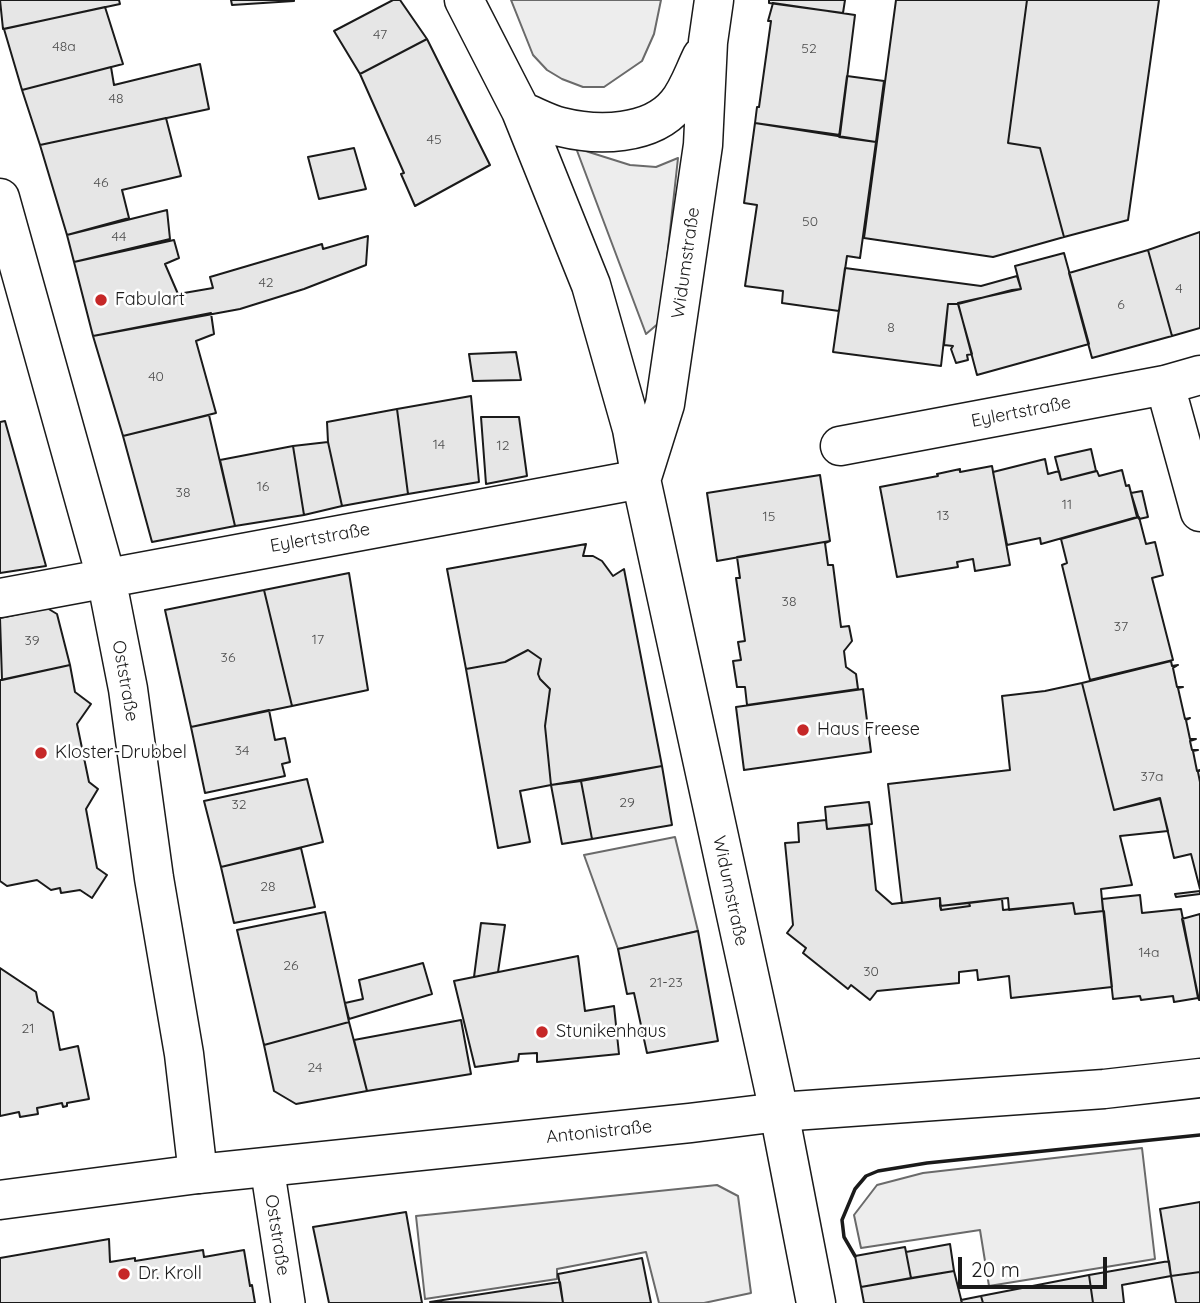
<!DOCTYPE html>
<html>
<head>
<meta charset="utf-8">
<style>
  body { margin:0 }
  #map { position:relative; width:1200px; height:1303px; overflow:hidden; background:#fff; font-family:Quicksand,sans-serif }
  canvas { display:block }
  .scale { position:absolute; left:958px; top:1257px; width:149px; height:32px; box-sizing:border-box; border:4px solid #1a1a1a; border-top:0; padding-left:9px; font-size:21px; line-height:24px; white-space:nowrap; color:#1a1a1a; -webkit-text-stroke:5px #fff; paint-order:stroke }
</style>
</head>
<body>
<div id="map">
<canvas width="1200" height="1303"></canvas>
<div class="scale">20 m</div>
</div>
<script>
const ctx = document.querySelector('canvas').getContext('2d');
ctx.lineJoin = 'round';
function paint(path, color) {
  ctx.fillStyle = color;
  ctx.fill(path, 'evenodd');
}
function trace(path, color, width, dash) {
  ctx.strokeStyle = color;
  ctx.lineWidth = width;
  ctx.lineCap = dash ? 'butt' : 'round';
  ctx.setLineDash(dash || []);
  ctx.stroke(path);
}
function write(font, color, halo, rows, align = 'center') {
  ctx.font = font + ' Quicksand,sans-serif';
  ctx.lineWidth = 5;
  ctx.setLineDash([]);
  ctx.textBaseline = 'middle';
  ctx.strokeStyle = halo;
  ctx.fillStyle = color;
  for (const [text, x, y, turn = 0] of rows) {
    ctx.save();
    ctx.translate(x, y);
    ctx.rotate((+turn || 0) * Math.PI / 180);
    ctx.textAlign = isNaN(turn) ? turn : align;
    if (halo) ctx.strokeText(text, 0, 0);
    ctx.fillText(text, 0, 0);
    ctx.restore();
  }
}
const built = new Path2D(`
  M511 0H661L654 34 642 61 604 87H583L562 79 547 70 533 55Z
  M576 148 630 165 656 167 678 158 660 322 646 334Z
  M675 837 698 931 618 949 584 855Z
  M1142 1148 1155 1259 989 1286 980 1230 861 1248 854 1215 877 1185 923 1173Z
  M717 1185 738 1196 751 1293 704 1303H659L646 1252 557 1269V1279L425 1299 416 1216Z`);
paint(built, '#ededed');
trace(built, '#6a6a6a', 2);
const building = new Path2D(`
  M0 0H119L120 4 3 29Z
  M231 0H294V1L232 5Z
  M393 0H400L427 39 360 74 334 31Z
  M769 0H845L843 13 769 3Z
  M896 0H1027L1008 143 1040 148 1064 237 993 257 864 238Z
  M1027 0H1159L1128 220 1064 237 1040 148 1008 143Z
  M773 3 855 15 840 135 755 123 757 107H759L771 21H768Z
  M105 7 123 64 22 90 4 29Z
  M427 39 490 165 415 206 401 174 404 173 360 74Z
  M200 64 209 109 40 145 22 90 111 67 114 85Z
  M847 76 884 81 876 142 839 137Z
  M166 118 181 176 122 190 129 218 67 235 40 145Z
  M755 123 876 142 860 258 847 256 839 311 782 303 783 291 745 286 757 205 744 203Z
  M354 148 366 189 319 199 308 157Z
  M167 210 170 239 74 262 67 235Z
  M1200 232V328L1172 336 1148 250Z
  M368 236 366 265 304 289 240 309 93 336 74 262 174 240 179 258 165 264 178 294 213 288 210 277 322 244 323 249Z
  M1148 250 1172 336 1092 358 1069 273Z
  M1064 253 1089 344 977 375 958 303 1021 289 1015 266Z
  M845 268 981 286 1017 276 1021 289 1012 290 958 304H948L941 366 833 352Z
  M948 304H958L972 354 967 355 968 360 956 363 951 349 953 346 944 345Z
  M211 313 214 334 196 341 216 413 123 436 93 336Z
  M516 352 521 380 473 381 469 354Z
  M471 396 479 482 408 494 397 409Z
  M397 409 408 494 342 506 328 442 327 422Z
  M209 415 235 526 152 542 123 436Z
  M481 417H519L527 476 486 484Z
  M5 421 46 566 0 573V422Z
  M328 442 342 506 304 515 293 446Z
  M293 446 304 515 235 526 220 460Z
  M1091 449 1096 471 1061 480 1055 457Z
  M1045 459 1048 474 1059 471 1061 480 1097 471 1099 476 1122 470 1126 486 1129 485 1137 517 1041 544 1040 538 1007 545 993 472Z
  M992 466 1010 565 975 571 973 559 957 562 958 567 897 577 880 487 938 476 937 474 960 469V472Z
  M820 475 830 541 717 561 707 493Z
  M1142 491 1148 517 1139 519 1131 493Z
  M1139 517 1146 544 1155 542 1163 575 1152 578 1173 660 1090 680 1062 565 1067 563 1061 539Z
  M830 541 825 543 828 565H833L841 627 849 626 852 641 844 651 846 667 856 674 858 689 747 705 745 687H737L733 661 741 660 738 642 745 641 736 578H740L737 557Z
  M586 544 583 556H593L602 561 613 576 624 569 662 766 551 785 545 726 550 689 540 679 538 674 541 659 528 650 505 662 466 669 447 569Z
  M349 573 368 690 292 706 264 590Z
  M264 590 292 706 191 727 165 610Z
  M47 608 57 614 70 665 2 680 0 618Z
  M528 650 541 659 538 674 540 679 550 689 545 726 551 785 520 791 530 842 498 848 466 669 505 662Z
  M1171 661 1172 666 1178 665 1173 668 1177 687H1183L1178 688 1185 719 1190 718 1186 720 1190 739H1196L1190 741 1192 750H1198L1193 751 1197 771 1200 770 1198 772 1200 782V889L1191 854 1174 858 1160 798 1114 810 1082 683Z
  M70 665 75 692 91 704 77 724 89 782 98 789 86 809 97 868 107 875 92 898 80 890 61 893 60 888 51 890 37 880 7 886 0 881V680Z
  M1082 683 1114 810 1160 799 1168 831 1120 836 1132 885 1101 889 1103 911 1075 914 1073 903 1009 910 1008 898 940 906V898L902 903 888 784 1010 770 1002 696 1045 691Z
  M863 689 871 752 744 770 736 707Z
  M269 710 275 740 285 738 290 762 282 764 285 776 205 793 191 727Z
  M662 766 672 825 592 839 581 781Z
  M307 779 323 842 221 867 204 801Z
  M581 781 592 839 562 844 551 785Z
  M869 802 872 824 827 829 825 807Z
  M826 820 827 829 869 825 876 890 892 904 940 898 941 910 970 906 969 903 1002 899 1003 910 1073 903 1075 914 1104 911 1112 987 1011 998 1009 976 978 980 977 970 959 972V983L877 991 870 1000 851 985 848 989 803 953 806 948 787 933 793 925 785 843 799 842 798 823Z
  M301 848 315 907 234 923 221 867Z
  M1200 891V894L1176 897 1175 894Z
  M1140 895 1142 913 1181 909 1198 998 1174 1002 1173 996 1141 1000 1140 996 1113 999 1102 899Z
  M969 903 970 906 941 910 940 906Z
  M325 912 349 1022 264 1045 237 930Z
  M1200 914V1000H1199L1182 919Z
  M481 923 505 925 498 972 474 977Z
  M698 931 718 1041 647 1053 634 993 627 994 618 949Z
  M578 956 585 1011 614 1006 619 1054 537 1062V1053L519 1054 518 1061 475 1067 454 981Z
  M423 963 432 994 349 1019 345 1003 363 999 359 980Z
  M0 968 36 992 38 1002 53 1012 60 1050 78 1046 89 1099 67 1103V1106L63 1107 62 1103 37 1108 38 1114 20 1117 19 1112 0 1116Z
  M461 1020 471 1074 367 1091 354 1040Z
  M349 1022 367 1091 296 1104 274 1091 264 1045Z
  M1200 1202V1272L1171 1276 1160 1209Z
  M406 1212 422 1303H329L313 1227Z
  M109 1239 110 1262 135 1258V1261L203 1250 204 1257 244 1250 250 1286 252 1285 255 1303H0V1258Z
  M950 1244 954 1271 911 1278 906 1252Z
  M905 1247 911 1278 861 1287 855 1256Z
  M642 1258 651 1303H563L558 1274Z
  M1169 1261 1171 1276 1122 1285 1124 1303H1093L1089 1275Z
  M954 1271 962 1303H864L861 1287Z
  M1200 1272V1303H1176L1171 1276Z
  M1089 1275 1093 1303H983L981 1296Z
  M560 1282 563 1303 430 1302Z
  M981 1296 983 1303H962L961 1300Z`);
paint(building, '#e6e6e6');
trace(building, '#1a1a1a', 2);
const pedestrian = new Path2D(`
  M267 1167 288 1303`);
const minor = new Path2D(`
  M0 198 106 577 128 689 154 878 184 1054 198 1174
  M1165 385 1200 512
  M840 446 1165 385 1200 375
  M0 598 641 479`);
const tertiary = new Path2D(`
  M464 0 521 111 591 285 632 429 641 479 779 1112 816 1303
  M521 111C534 116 548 124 561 127 597 136 651 136 677 104 688 91 694 72 702 56
  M643 474 665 404 703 145 708 42 714 0`);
const secondary = new Path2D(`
  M0 1200 198 1174 690 1123 779 1112 1104 1089 1200 1078`);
trace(pedestrian, '#1a1a1a', 36);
trace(minor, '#1a1a1a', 41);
trace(tertiary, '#1a1a1a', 41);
trace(secondary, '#1a1a1a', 41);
trace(pedestrian, '#fff', 33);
trace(minor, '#fff', 38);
trace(tertiary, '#fff', 38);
trace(secondary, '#fff', 38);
trace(new Path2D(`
  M855 1256 844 1237 842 1220 855 1189 866 1176 878 1171 927 1163 1200 1135`), '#1a1a1a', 3.5);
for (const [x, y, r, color] of [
  [101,300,7,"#c62828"],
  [803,730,7,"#c62828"],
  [41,753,7,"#c62828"],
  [542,1032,7,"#c62828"],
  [124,1274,7,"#c62828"]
]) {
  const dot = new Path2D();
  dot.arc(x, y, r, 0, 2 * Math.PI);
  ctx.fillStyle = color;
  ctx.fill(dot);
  trace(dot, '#fff', 2.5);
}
write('14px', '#4d4d4d', null, [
  ["47",380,35],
  ["48a",64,47],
  ["52",809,49],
  ["48",116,99],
  ["45",434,140],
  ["46",101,183],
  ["50",810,222],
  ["44",119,237],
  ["42",266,283],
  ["4",1179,289],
  ["6",1121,305],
  ["8",891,328],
  ["40",156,377],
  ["14",439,445],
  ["12",503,446],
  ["16",263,487],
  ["38",183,493],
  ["11",1067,505],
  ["13",943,516],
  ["15",769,517],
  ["38",789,602],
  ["37",1121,627],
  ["17",318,640],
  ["39",32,641],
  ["36",228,658],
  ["34",242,751],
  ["37a",1152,777],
  ["29",627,803],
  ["32",239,805],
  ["28",268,887],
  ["14a",1149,953],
  ["26",291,966],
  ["30",871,972],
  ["21-23",666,983],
  ["21",28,1029],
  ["24",315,1068]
]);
write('18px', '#1a1a1a', '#fff', [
  ["Widumstraße",686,263,-82],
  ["Eylertstraße",1021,412,-11],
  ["Eylertstraße",320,538,-10],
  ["Oststraße",125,681,80],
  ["Widumstraße",730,891,78],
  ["Antonistraße",599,1132,-6],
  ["Oststraße",277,1235,81]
]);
write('18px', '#1a1a1a', '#fff', [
  ["Fabulart",115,300],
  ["Haus Freese",817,730],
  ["Kloster-Drubbel",55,753],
  ["Stunikenhaus",556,1032],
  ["Dr. Kroll",138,1274]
], 'left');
</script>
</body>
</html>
